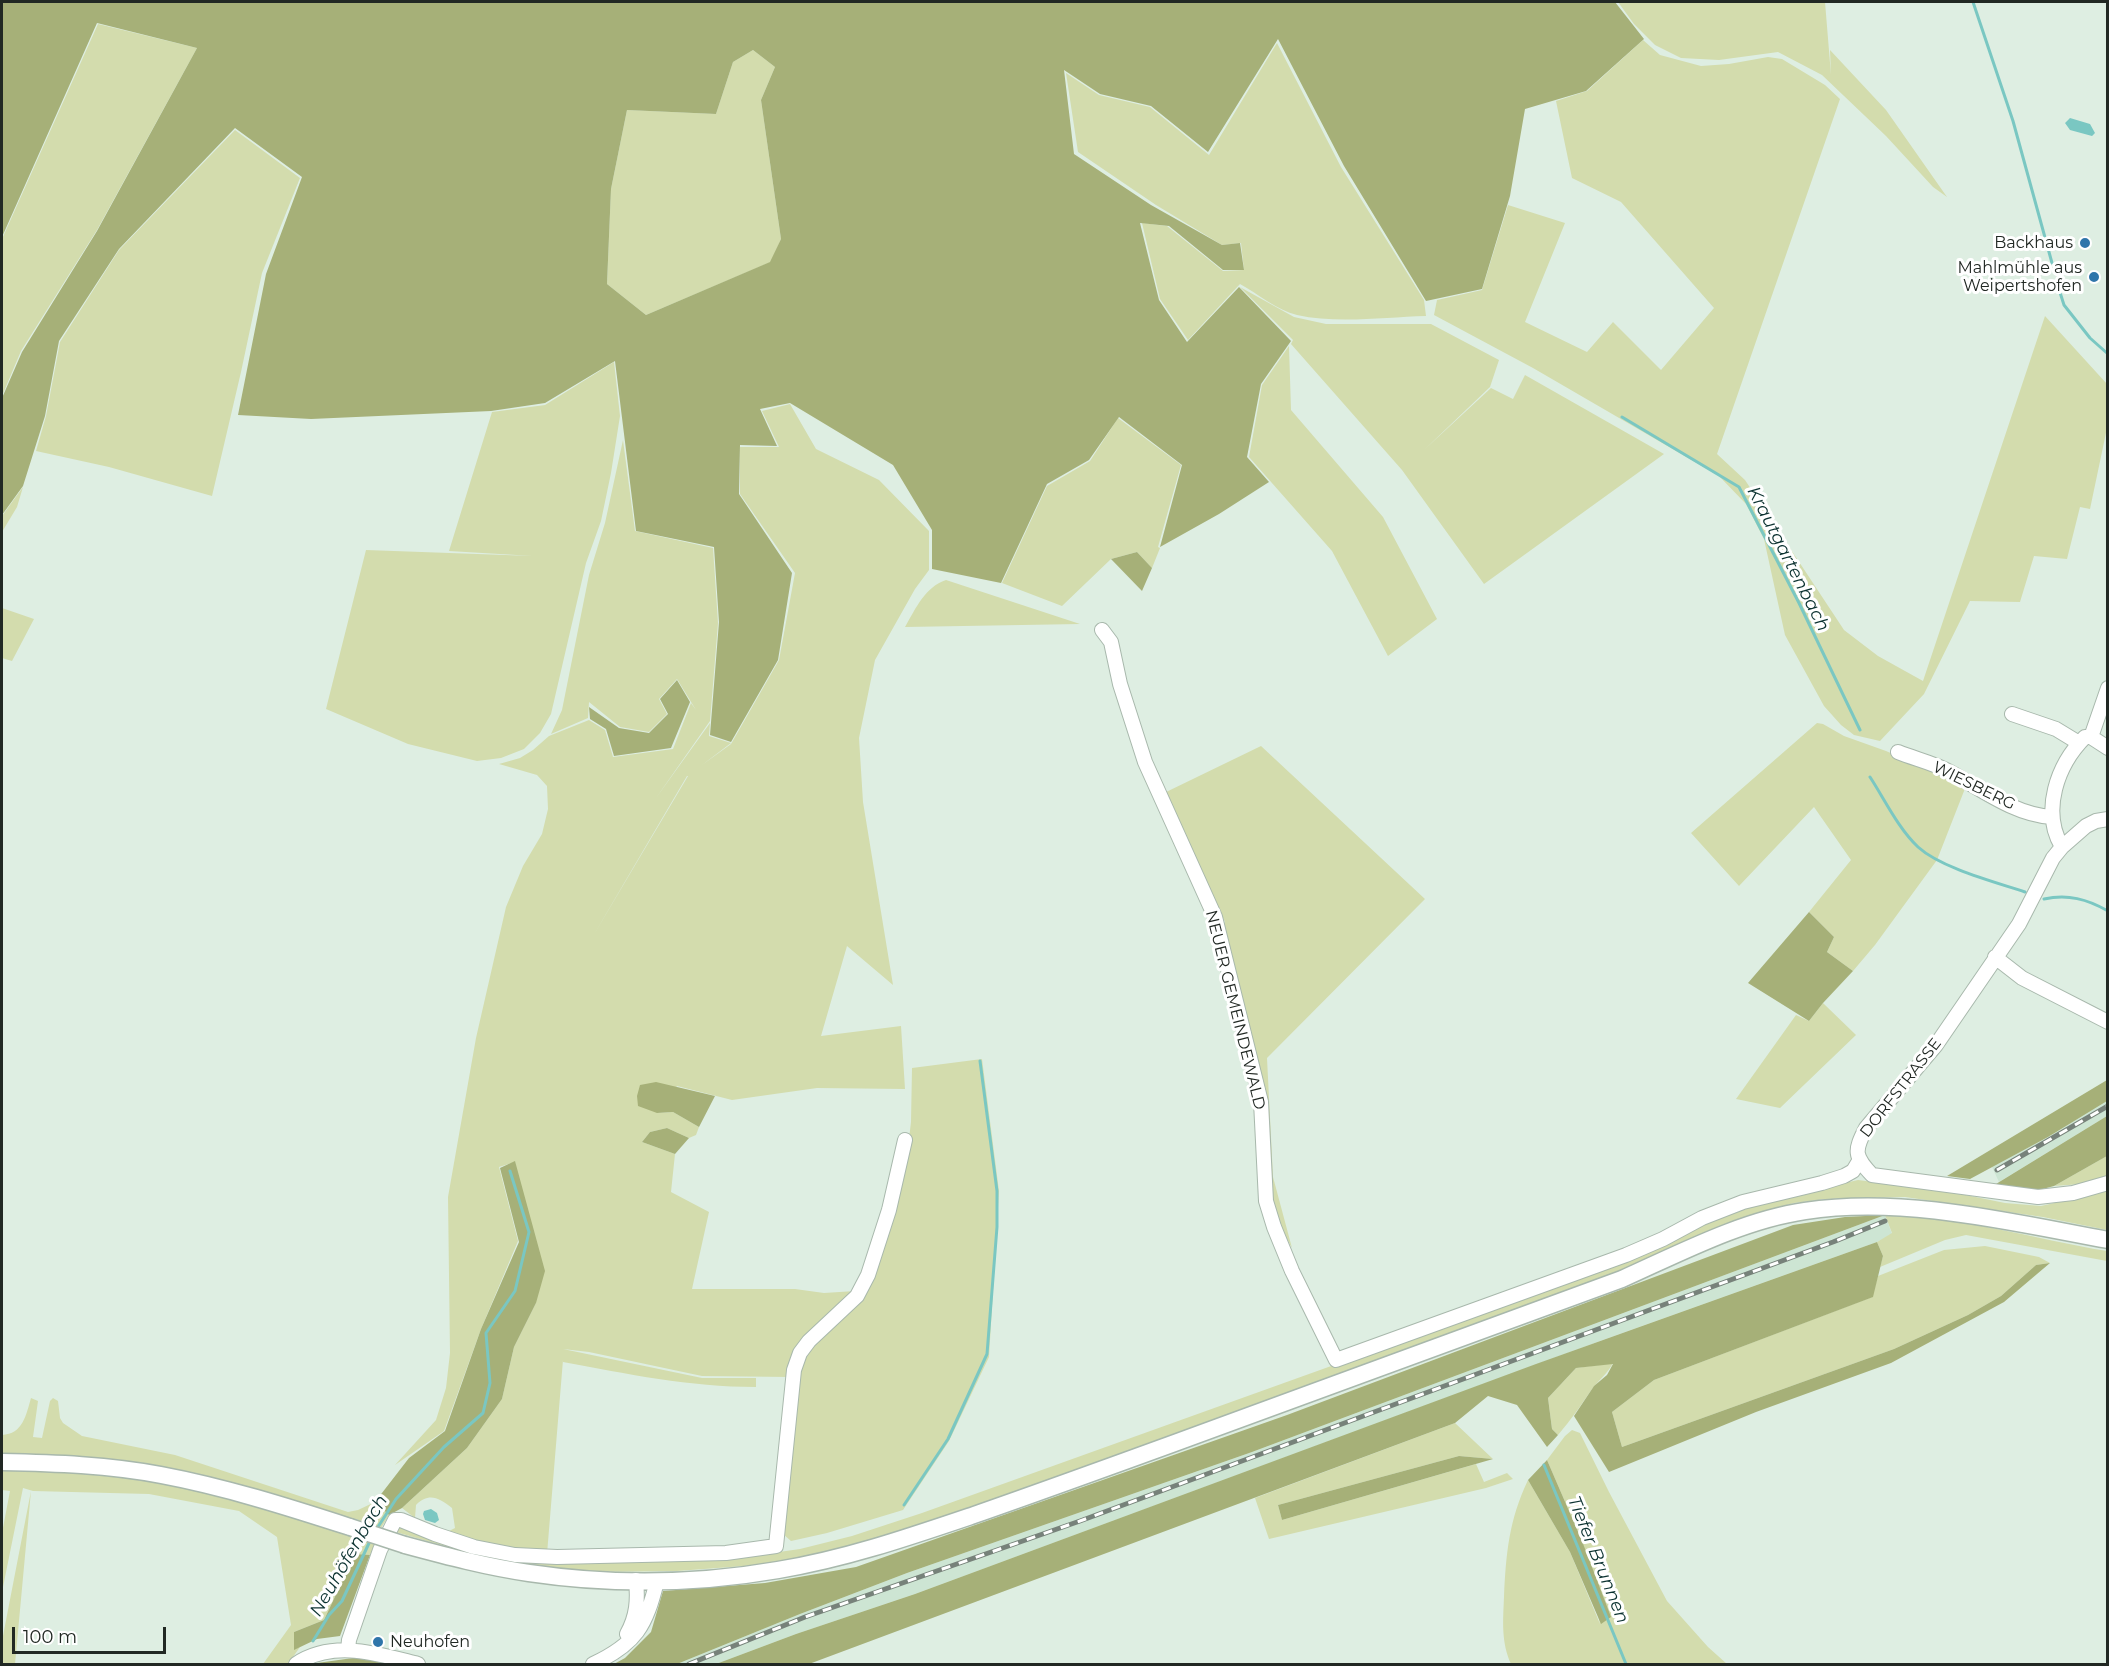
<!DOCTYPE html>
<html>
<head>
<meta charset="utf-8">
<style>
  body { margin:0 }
  #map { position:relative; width:2109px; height:1666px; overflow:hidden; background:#deeee2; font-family:Montserrat,sans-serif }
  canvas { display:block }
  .frame { position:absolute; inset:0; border:3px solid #212823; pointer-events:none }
  .scale { position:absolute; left:12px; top:1627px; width:154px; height:27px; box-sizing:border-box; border:3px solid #212823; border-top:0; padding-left:8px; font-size:18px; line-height:21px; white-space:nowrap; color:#212823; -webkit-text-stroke:4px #fff; paint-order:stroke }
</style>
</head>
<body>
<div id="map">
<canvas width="2109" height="1666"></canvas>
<div class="frame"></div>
<div class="scale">100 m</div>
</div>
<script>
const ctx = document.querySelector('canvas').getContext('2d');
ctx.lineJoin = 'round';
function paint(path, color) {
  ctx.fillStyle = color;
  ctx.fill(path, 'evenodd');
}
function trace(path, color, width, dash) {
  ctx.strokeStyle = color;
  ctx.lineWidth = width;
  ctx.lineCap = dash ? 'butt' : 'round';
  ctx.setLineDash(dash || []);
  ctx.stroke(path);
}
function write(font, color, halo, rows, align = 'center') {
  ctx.font = font + ' Montserrat,sans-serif';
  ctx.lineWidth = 6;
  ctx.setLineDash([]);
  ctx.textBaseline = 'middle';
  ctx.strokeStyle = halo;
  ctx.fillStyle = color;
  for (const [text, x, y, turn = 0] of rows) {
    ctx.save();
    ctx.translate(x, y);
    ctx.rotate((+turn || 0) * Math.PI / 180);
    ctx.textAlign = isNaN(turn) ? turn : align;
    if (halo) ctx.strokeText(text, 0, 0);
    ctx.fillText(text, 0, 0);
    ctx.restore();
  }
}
paint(new Path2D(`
  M2107 1101V1116L1999 1182 1992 1167 2048 1137Z
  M1885 1215 1892 1234 1877 1242 1600 1341 915 1594 796 1634 716 1664H677L800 1614 907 1573 1252 1452Z`), '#cde5d3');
paint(new Path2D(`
  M1618 2H1825L1831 75 1830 50 1886 110 1947 197 1933 187 1886 136 1822 75 1778 52 1719 60 1681 58 1655 45 1634 24Z
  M98 24 197 48 97 230 21 351 2 396V239Z
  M1643 40 1660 55 1701 66 1729 64 1768 57 1782 59 1825 85 1840 99 1717 454 1745 480 1844 630 1878 656 1923 681 2045 316 2107 384V428L2090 509 2080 507 2067 559 2034 556 2020 602 1970 601 1924 694 1880 741 1854 735 1841 725 1824 706 1785 635 1764 539 1746 504 1719 476 1533 368 1434 315 1437 300 1482 290 1508 205 1565 223 1525 322 1587 352 1613 322 1661 370 1714 308 1621 202 1572 178 1556 101 1587 91Z
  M1277 43 1341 167 1424 300 1426 316C1386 317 1337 324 1297 315 1277 310 1258 294 1240 284L1188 340 1160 299 1142 223 1167 226 1223 271 1244 270 1241 243 1222 245 1156 205 1078 152 1066 73 1099 95 1150 107 1209 155Z
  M753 50 775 67 761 100 781 239 771 262 646 315 607 284 611 189 627 110 716 114 733 62Z
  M235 130 300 178 262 273 241 372 212 496 109 467 36 451 46 416 60 342 119 250Z
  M1240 287 1294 317 1326 324H1431L1499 360 1490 387 1424 450 1491 388 1513 399 1525 375 1664 454 1484 584 1402 470 1291 344 1293 340Z
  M1289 346 1291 410 1383 517 1437 619 1388 656 1332 551 1249 457 1262 385Z
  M614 362 620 416 611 473 601 521 586 563 551 714 540 733 524 749 501 758 477 761 408 744 326 709 366 550 533 556 449 551 492 412 545 405Z
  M790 404 816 449 879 480 929 531V570L915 589 875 660 859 738 863 802 893 985 847 946 821 1036 901 1026 905 1089 817 1088 732 1100 677 1086 657 1113 673 1112 699 1127 696 1135 689 1138 667 1128 650 1132 642 1142 675 1154 671 1192 709 1212 692 1289H795L824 1293 855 1291 790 1377 702 1376 589 1352 563 1349 702 1378H756V1387C689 1387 628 1374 563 1362V1360L547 1554 476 1542 447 1532 455 1528 452 1508C439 1498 429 1492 416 1505L415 1518 402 1508 467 1448 502 1399 514 1347 536 1303 515 1162 499 1167 518 1241 481 1329 444 1431 395 1465 436 1420 446 1388 450 1353 448 1197 476 1038 506 907 523 866 542 834 548 809 547 786 537 775 499 764 520 758 533 750 549 736 589 720 605 730 613 757 673 749 691 703 696 710 677 679 659 699 667 714 649 732 620 727 589 702 588 718 551 734 562 710 589 575 605 523 623 440 635 531 713 548 718 623 710 721 656 798 710 723 709 736 731 743 702 765 731 744 779 660 795 573 740 494V447H779L762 411ZM687 776H688L593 936Z
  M1118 418 1181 465 1158 547 1160 548 1152 568 1137 552 1111 559 1062 606 1002 583 1047 486 1090 461Z
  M23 487 17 507 2 532V516Z
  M946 580 1080 624 905 627C916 608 925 587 946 580Z
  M2 608 34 619 12 661 2 658Z
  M1817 723 1823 724 1844 736 1886 751 1966 786 1937 860 1875 945 1853 971 1827 952 1834 937 1809 912 1851 860 1814 807 1739 886 1691 833Z
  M1261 746 1425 899 1267 1058 1273 1177 1292 1248 1272 1212 1266 1118 1221 927 1225 922 1162 794Z
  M1823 1003 1856 1035 1780 1108 1736 1099 1796 1015 1809 1021Z
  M982 1059 999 1191 989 1357 949 1441 903 1510 827 1533 791 1541 783 1534 801 1362 810 1344 864 1296 909 1139 911 1122 912 1068Z
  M2107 1156V1176L2081 1184 2054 1186Z
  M1858 1180 1951 1192 2005 1203 2041 1206 2107 1191V1230L2043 1217 1905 1197 1826 1199 1794 1203 1741 1218 1700 1236 1654 1261 900 1535 784 1563 677 1571 590 1572 554 1571 517 1564 468 1553 396 1532 399 1527 419 1532 483 1553 751 1556 800 1549 852 1536 922 1513 1334 1365 1735 1208Z
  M1885 1215C1961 1216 2033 1239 2107 1251V1261L1966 1235 1945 1240 1880 1267 1883 1256 1877 1242 1892 1233Z
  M1985 1246 2039 1257 2050 1263 2036 1265 2001 1296 1968 1315 1894 1349 1622 1447 1612 1412 1654 1380 1872 1297 1878 1276 1944 1250Z
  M1613 1363C1607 1374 1599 1380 1592 1389 1581 1405 1571 1420 1558 1435L1552 1429 1548 1398 1576 1368Z
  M31 1398 38 1401 33 1437 42 1438 50 1401 53 1398 58 1401 60 1418 63 1423 82 1436 175 1455 348 1512 358 1510 375 1502 389 1515 381 1528 370 1555 355 1554 324 1620 294 1632 295 1649 300 1647 288 1664H263L291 1625 277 1537 239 1511 149 1494 33 1491 23 1488 2 1592V1533L10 1491 2 1490V1471C77 1470 154 1479 228 1497 273 1509 318 1526 363 1540L369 1523 313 1507 116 1461 58 1455 27 1459H2V1435C23 1434 26 1415 31 1398Z
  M1455 1423 1493 1459 1459 1456 1278 1505 1282 1520 1476 1464 1484 1482 1507 1473 1513 1479 1486 1488 1269 1539 1255 1498Z
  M1572 1430 1580 1433 1609 1492 1667 1601 1708 1647 1727 1664H1511C1501 1642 1503 1621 1504 1597 1506 1553 1509 1520 1528 1480L1570 1552 1600 1624 1582 1541 1547 1460 1565 1436Z
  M31 1491 15 1664H2V1641Z`), '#d3dcad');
paint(new Path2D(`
  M2 2H1615L1644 39 1586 91 1525 109 1510 196 1482 289 1426 301 1344 166 1278 39 1208 152 1151 106 1100 94 1064 70 1074 154 1151 205 1222 245 1240 243 1244 270H1223L1169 226 1140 223 1159 300 1187 342 1239 287 1291 341 1261 384 1247 457 1269 482 1219 514 1160 547 1182 465 1119 417 1089 460 1047 484 1001 583 932 569V530L893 465 790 403 760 409 777 446 740 445 739 494 792 573 778 660 731 742 710 735 719 622 714 547 636 531 615 361 545 403 491 411 311 419 238 415 266 274 302 177 235 128 119 249 59 341 45 416 23 486 2 515V398L22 352 97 231 197 48 97 23 2 237ZM753 50 775 67 761 100 781 239 770 262 646 315 607 284 611 189 627 110 716 114 733 62Z
  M1137 552 1152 568 1142 591 1111 559Z
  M677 680 690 702 671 748 614 756 606 729 590 719 589 707 619 728 649 733 668 714 660 699Z
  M1809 912 1834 937 1827 952 1853 971 1823 1003 1809 1021 1748 983Z
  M2107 1080V1101L2048 1137 1970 1179 1947 1176Z
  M656 1082 715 1096 699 1127 673 1112 657 1113 638 1106 637 1096 640 1085Z
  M2107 1116V1156L2054 1186 2039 1190 1996 1184Z
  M667 1128 689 1138 675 1154 642 1142 650 1132Z
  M515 1161 545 1271 536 1303 514 1347 502 1399 467 1448 402 1508 389 1515 375 1502 409 1458 445 1431 481 1329 519 1242 500 1168Z
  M1885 1215 1252 1452 907 1573 800 1614 677 1664H614L625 1658 651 1632 663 1591 765 1583 856 1567 1287 1415 1793 1225 1845 1217Z
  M1877 1242 1883 1256 1873 1297 1654 1380 1612 1412 1622 1447 1894 1349 1968 1315 2001 1296 2036 1265 2050 1263 2004 1302 1891 1363 1756 1412 1609 1472 1574 1416 1594 1386 1607 1375 1613 1364 1576 1368 1548 1398 1552 1429 1558 1435 1547 1447 1517 1405 1488 1396 1455 1423 809 1664H716L796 1634 915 1594 1536 1364Z
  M1459 1456 1493 1459 1282 1520 1278 1505Z
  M1547 1460 1582 1541 1611 1617 1601 1624 1570 1552 1528 1480Z
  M355 1554 370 1555 340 1636 317 1639 294 1650V1632L324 1620Z
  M360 1657 385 1664H310Z`), '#a6b078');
paint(new Path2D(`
  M2070 118 2090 124 2095 133 2092 136 2070 130 2065 123Z
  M431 1509 437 1513 439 1520 435 1523 425 1520 423 1514 424 1511Z`), '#7ac7c2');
trace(new Path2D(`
  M1973 2 2013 121 2052 263
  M2057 283 2064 305 2090 338 2108 354
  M1622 417 1739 487 1799 603 1860 730
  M1870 777C1885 800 1898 828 1918 847 1941 868 1995 882 2025 892
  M2044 899C2068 894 2087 899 2108 911
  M1544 1465 1626 1664
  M904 1505 948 1439 987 1354 997 1227V1191L980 1061
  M376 1530 396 1499 444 1447 483 1413 490 1383 486 1333 515 1291 529 1232 510 1171
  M313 1641 329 1615 342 1601 370 1541`), '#7ac7c2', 3);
const minor = new Path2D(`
  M1102 630 1111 642 1120 684 1145 762 1215 917 1261 1102 1266 1201 1274 1227 1292 1271 1336 1360 1626 1255 1663 1239 1702 1218 1743 1202 1822 1183 1844 1176 1853 1171 1859 1161
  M2012 714 2056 729 2079 743
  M2091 737 2108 748
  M1898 752C1915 759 1934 763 1950 772 1981 789 2015 815 2052 817
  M2108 819 2096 821 2086 826 2062 847 2053 858 2019 924 1936 1045 1866 1128C1854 1151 1854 1156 1872 1175L2038 1197 2073 1193 2108 1183
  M2062 847C2041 811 2057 765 2085 737H2091L2108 688
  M1995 957 2022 978 2108 1022
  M627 1634C637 1616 638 1600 636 1580
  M348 1650 349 1640 380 1550 395 1520H401L435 1534 474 1547 515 1555 557 1557 726 1553 776 1546 794 1370 800 1353 809 1341 857 1296 868 1275 889 1210 905 1140
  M296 1664C334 1639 378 1654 418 1664
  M593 1664C636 1644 646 1626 657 1581`);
const major = new Path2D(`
  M2 1462C54 1463 109 1465 161 1475 225 1487 288 1507 350 1527
  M405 1545C446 1556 487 1567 529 1573 610 1585 697 1584 778 1570 845 1559 909 1537 974 1515 1040 1492 1106 1468 1172 1444 1322 1389 1472 1334 1622 1279 1680 1253 1743 1220 1805 1211 1904 1196 2010 1222 2108 1240`);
trace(minor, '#a8b8ac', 16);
trace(major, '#a8b8ac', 19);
trace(minor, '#fff', 14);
trace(major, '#fff', 16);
const rail = new Path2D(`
  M1997 1170 2108 1106
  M689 1664 805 1617 1080 1521 1833 1242 1885 1221`);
trace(rail, '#77827a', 5);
trace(rail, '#fff', 3, [9]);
const majorBridge = new Path2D(`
  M350 1527 405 1545`);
trace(majorBridge, '#a8b8ac', 19, []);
trace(majorBridge, '#fff', 16);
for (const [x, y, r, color] of [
  [2085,243,6,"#2f75aa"],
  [2094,277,6,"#2f75aa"],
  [378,1642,6,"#2f75aa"]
]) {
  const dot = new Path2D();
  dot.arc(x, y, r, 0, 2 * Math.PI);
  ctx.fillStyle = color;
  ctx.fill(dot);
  trace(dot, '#fff', 2);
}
write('16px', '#212823', '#fff', [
  ["Backhaus",2073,243],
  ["Mahlmühle aus",2082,268],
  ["Weipertshofen",2082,286],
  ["Neuhofen",390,1642,"left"]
], 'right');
write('16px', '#212823', '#fff', [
  ["WIESBERG",1974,786,26],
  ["NEUER GEMEINDEWALD",1235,1010,76],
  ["DORFSTRASSE",1901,1088,-52]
]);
write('italic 18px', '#0b3230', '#fff', [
  ["Krautgartenbach",1788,559,63],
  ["Neuhöfenbach",349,1556,-60],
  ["Tiefer Brunnen",1598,1560,68]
]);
</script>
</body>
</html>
